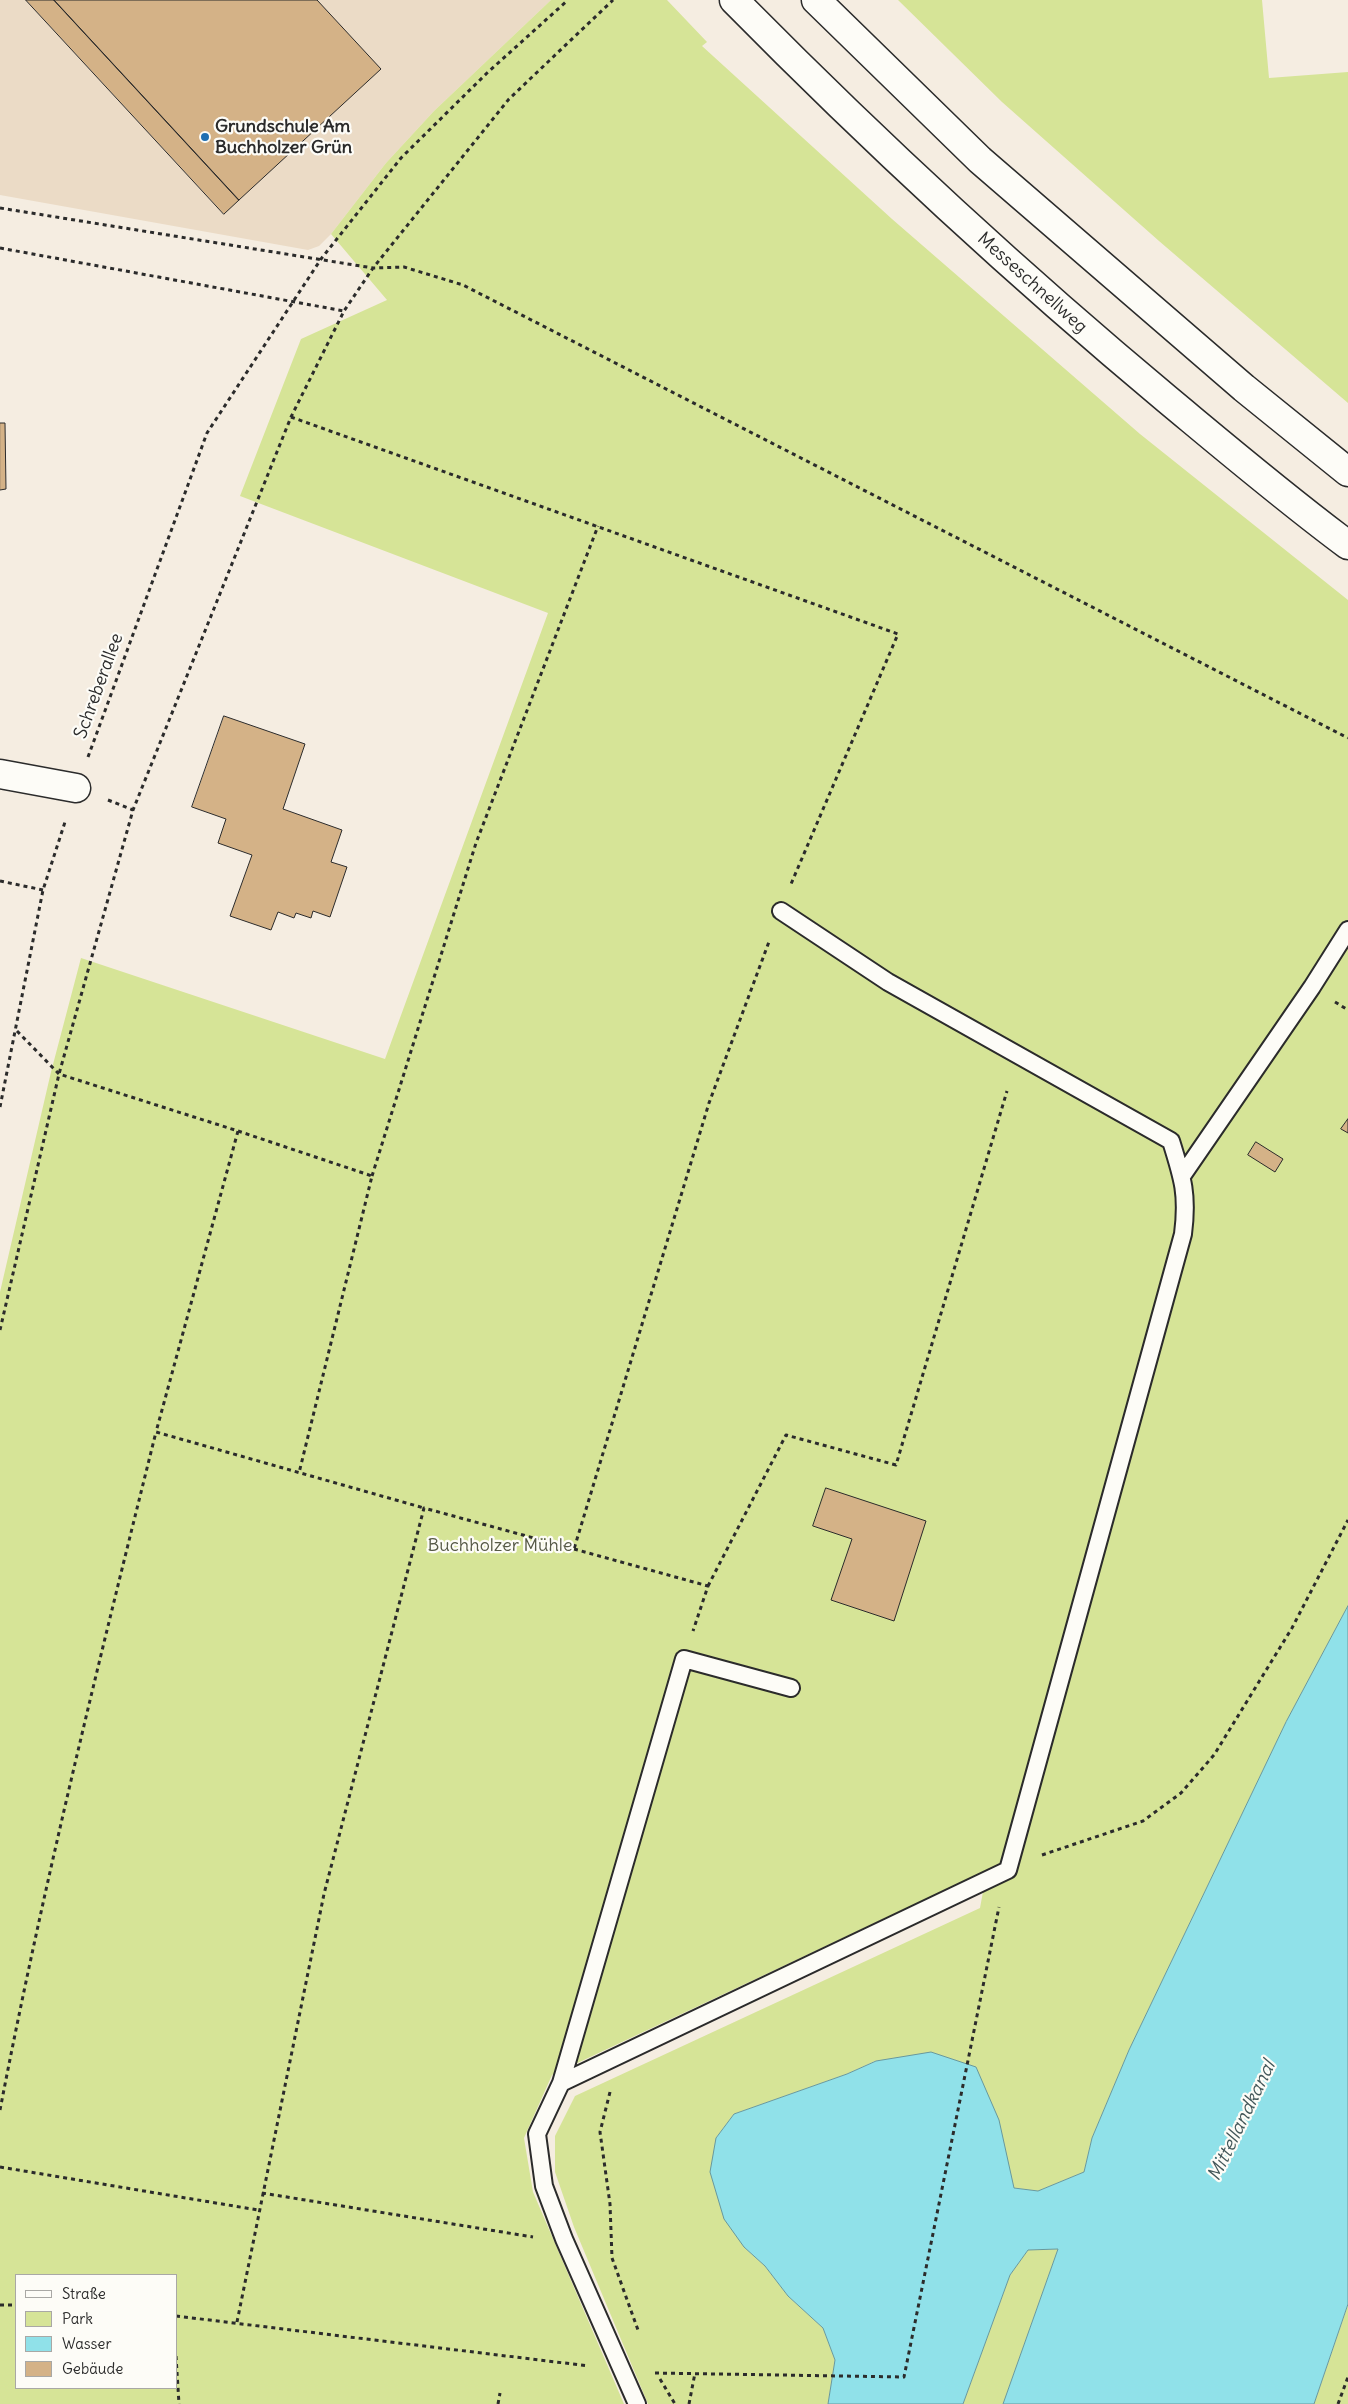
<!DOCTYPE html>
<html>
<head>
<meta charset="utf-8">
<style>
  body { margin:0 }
  #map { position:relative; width:1348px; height:2404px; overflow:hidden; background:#f5ede1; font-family:Delius,sans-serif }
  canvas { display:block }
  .legend { position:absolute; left:15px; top:2274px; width:162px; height:115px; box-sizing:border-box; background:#fdfcf7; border:1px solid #a9a8a5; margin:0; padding:6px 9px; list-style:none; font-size:15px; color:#2b2b2b }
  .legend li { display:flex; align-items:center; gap:10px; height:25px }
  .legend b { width:25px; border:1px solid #a9a8a5 }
</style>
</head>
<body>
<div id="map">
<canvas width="1348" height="2404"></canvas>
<ul class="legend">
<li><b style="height:6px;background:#fdfcf7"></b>Straße</li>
<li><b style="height:14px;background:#d6e497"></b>Park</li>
<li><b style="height:14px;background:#90e1e9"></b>Wasser</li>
<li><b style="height:14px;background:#d4b287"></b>Gebäude</li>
</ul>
</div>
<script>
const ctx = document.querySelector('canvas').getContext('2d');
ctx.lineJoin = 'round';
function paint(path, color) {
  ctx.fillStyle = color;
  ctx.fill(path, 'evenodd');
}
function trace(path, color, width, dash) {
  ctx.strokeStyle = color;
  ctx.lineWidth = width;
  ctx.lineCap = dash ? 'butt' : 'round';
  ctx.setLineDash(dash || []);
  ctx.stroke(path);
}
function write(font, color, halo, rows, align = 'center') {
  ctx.font = font + ' Delius,sans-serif';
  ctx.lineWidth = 4.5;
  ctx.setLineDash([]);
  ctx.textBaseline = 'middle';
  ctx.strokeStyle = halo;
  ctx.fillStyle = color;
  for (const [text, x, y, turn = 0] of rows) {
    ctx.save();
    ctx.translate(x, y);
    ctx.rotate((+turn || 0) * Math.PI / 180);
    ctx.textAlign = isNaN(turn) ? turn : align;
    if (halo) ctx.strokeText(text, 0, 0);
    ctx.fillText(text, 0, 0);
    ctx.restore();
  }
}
paint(new Path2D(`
  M0 0H551L434 111 386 163 331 234 319 246 308 250 0 195Z`), '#ebdbc6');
paint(new Path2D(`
  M551 0H667L707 42 702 46 892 219 1140 434 1348 600V1606L1286 1722 1129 2050 1092 2138 1084 2172 1038 2191 1014 2188 976 2067 900 2058 875 2061 847 2074 734 2114 716 2138 744 2247 765 2266 788 2296 823 2328 835 2360 828 2404H648L574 2227 555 2172V2136L575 2096 980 1908 987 1870 552 2075 524 2138 533 2192 624 2404H0V1292L51 1072 81 958 385 1059 548 613 240 496 301 339 387 300 331 234 386 163 434 111ZM16 2275H176V2388H16Z
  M898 0H1262L1269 78 1348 72V403L1159 241 1002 102Z
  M1058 2249 1003 2404H963L1010 2275 1028 2250Z
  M1348 2305V2404H1314Z`), '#d6e497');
const water = new Path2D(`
  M1348 1606V2304L1314 2404H1003L1058 2249 1028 2250 1010 2275 963 2404H828L835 2360 823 2328 788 2296 765 2266 744 2247 724 2219 710 2172 716 2138 734 2114 847 2074 876 2061 931 2052 976 2067 999 2120 1014 2188 1038 2191 1084 2172 1092 2138 1129 2050 1286 1722Z`);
paint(water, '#90e1e9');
trace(water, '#68989d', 1);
const building = new Path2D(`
  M26 0H54L239 200 224 214Z
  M54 0H317L381 69 239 200Z
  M0 423H5L6 489 0 490Z
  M224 716 305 744 283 809 342 830 331 862 347 867 330 917 313 911 311 918 296 913 294 918 278 912 271 930 230 916 252 855 218 843 226 819 192 807Z
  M1348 1119V1133L1341 1129Z
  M1256 1142 1283 1159 1275 1172 1248 1155Z
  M826 1488 926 1521 894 1621 831 1600 852 1539 813 1526Z`);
paint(building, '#d4b287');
trace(building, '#2b2b2b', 1);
const lane = new Path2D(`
  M1182 1176 1312 987 1348 930
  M561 2083 684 1659 791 1688
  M637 2404 564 2239 544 2186 537 2134 561 2083 1008 1870 1183 1234C1188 1195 1183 1179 1171 1141L888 982 781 911`);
const street = new Path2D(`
  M0 774 76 788`);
const highway = new Path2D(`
  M734 0C872 140 1017 274 1168 400 1227 449 1286 499 1348 545
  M816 0 980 160 1244 388 1348 472`);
trace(lane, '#2b2b2b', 20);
trace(street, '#2b2b2b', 31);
trace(highway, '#2b2b2b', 31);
trace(new Path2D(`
  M0 208 373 268 404 267 463 285 1348 738
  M0 248 344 311
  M291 417 898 634 791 884
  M88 757 207 433 321 259 401 158 487 73 568 0
  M108 800 133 810
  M0 881 43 890
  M1335 1002 1348 1010
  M17 1031 59 1074 238 1131 156 1432
  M0 1107 43 890 65 822
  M238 1131 372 1176 299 1473
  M372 1176 476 843 598 526
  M0 1330 59 1074 133 810 291 417 344 311 373 268 509 99 613 0
  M574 1549 708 1586 693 1631
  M708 1586 786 1435 896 1465 1007 1091
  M1042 1855 1143 1821 1181 1793 1214 1755 1292 1628 1348 1520
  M610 2092 600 2132 610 2204 612 2258 638 2330
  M0 2110C44 1882 100 1657 156 1432L424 1508
  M0 2167 258 2210
  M262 2193 533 2237
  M0 2305H16
  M176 2316 589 2366
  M237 2322 324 1894 424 1508 574 1549 709 1103 770 939
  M176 2356 179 2404
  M655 2373 904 2377 999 1907
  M660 2379 675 2404
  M498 2404 500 2393
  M689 2404 695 2373
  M1338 2404 1348 2377`), '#2b2b2b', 3, [4, 4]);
trace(lane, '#fdfcf7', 16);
trace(street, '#fdfcf7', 28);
trace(highway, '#fdfcf7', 28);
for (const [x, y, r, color] of [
  [205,137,5,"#1f6fb2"]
]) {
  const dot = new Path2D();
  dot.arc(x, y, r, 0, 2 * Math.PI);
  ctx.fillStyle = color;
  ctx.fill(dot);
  trace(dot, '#fdfcf7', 2);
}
write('bold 18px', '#2b2b2b', '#fdfcf7', [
  ["Grundschule Am",215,127],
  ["Buchholzer Grün",215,148]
], 'left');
write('18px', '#2b2b2b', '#fdfcf7', [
  ["Messeschnellweg",1032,283,42],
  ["Schreberallee",99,686,-70]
]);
write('18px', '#565946', '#fdfcf7', [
  ["Buchholzer Mühle",500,1546]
]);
write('italic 19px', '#44585a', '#fdfcf7', [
  ["Mittellandkanal",1242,2121,-64]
]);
</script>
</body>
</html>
